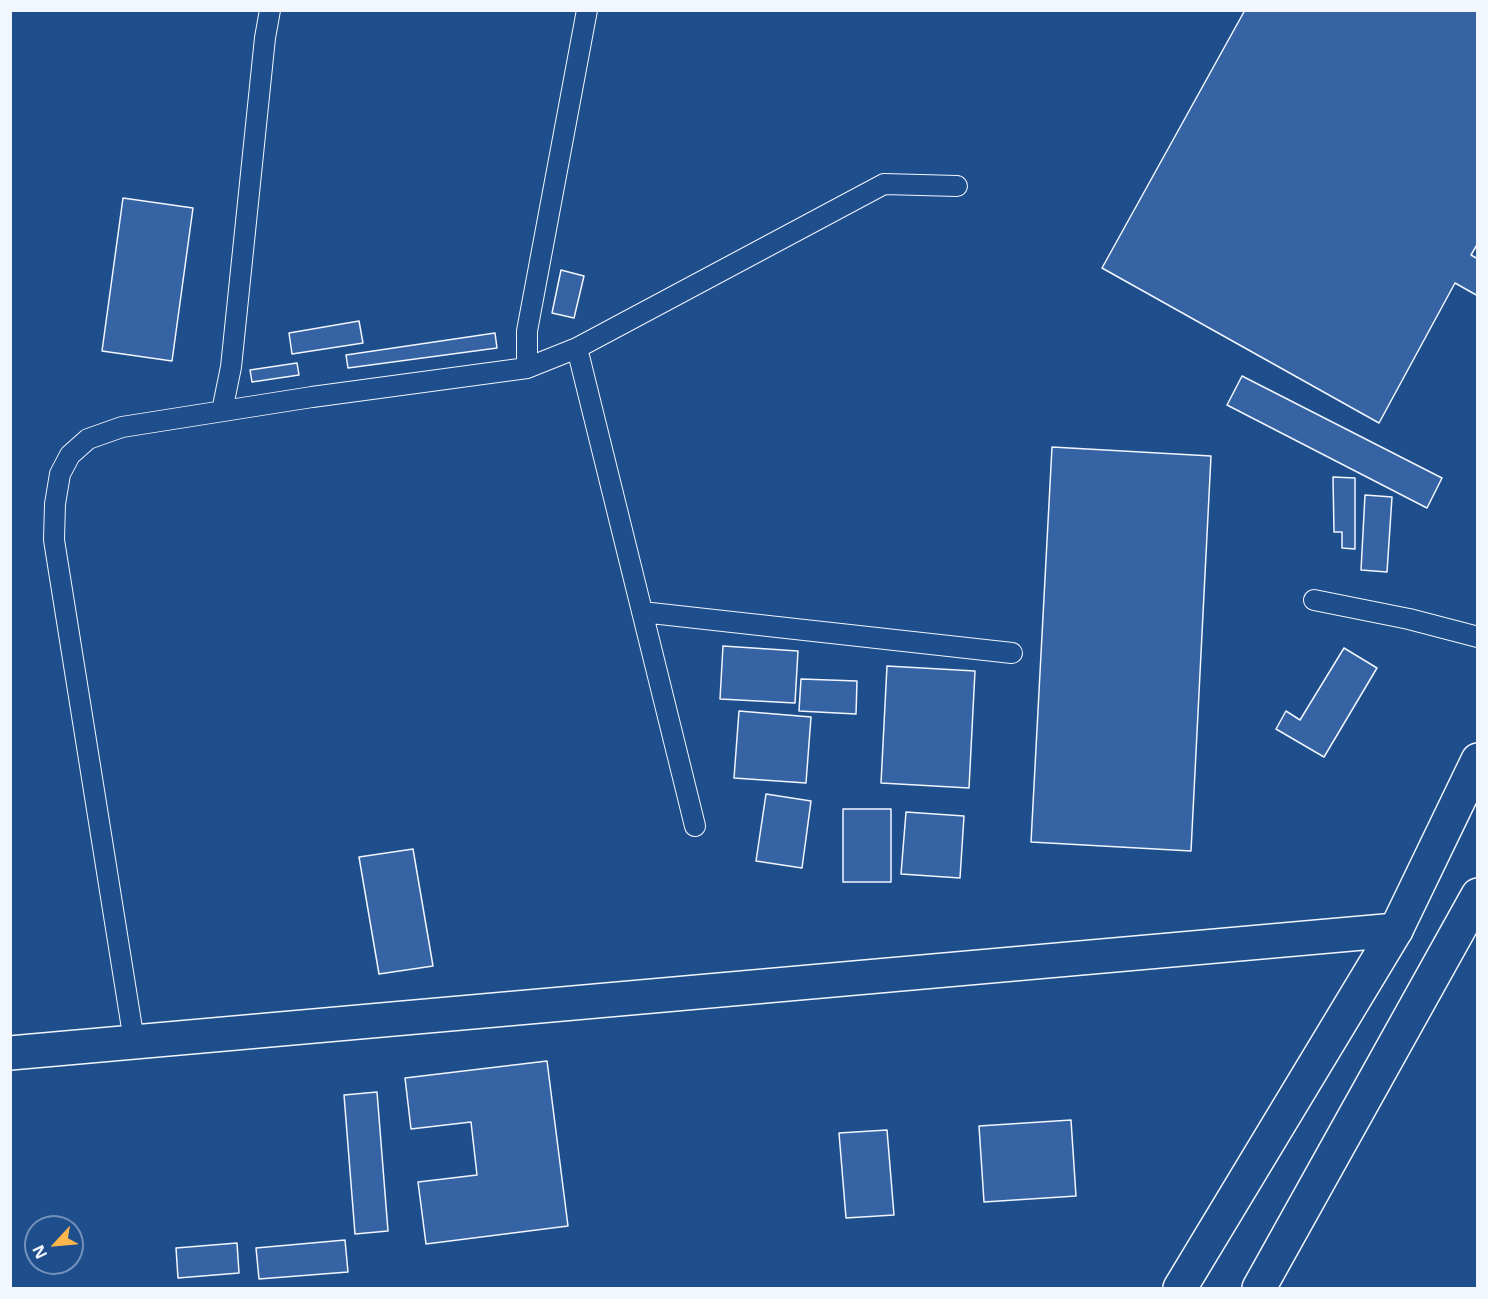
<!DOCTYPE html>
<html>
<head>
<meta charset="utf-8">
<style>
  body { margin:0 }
  #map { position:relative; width:1488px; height:1299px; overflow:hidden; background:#1f4e8c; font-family:"Noto Sans",sans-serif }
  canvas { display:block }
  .frame { position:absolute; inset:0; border:12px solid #f2f6ff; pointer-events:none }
  .north { position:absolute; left:24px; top:1215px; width:60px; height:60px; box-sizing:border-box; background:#1f4e8c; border:2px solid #7391ba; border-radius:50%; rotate:244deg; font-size:16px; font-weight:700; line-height:24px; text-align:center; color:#f2f6ff }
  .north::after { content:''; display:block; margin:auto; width:21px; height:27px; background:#ffb74d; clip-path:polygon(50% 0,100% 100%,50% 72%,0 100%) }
</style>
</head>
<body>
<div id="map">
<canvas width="1488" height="1299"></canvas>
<div class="frame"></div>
<div class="north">N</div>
</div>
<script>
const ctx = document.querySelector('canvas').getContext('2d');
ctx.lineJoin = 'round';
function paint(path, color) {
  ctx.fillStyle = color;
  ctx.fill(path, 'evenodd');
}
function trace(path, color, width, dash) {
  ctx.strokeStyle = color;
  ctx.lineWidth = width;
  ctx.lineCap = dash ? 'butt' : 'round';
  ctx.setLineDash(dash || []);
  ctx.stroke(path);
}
const building = new Path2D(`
  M1245 10H1478V243L1471 255 1478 259V296L1455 283 1379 423 1102 268Z
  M123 198 193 208 172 361 102 351Z
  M561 270 584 276 574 318 552 313Z
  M359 321 363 343 292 354 289 333Z
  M495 333 497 348 348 368 346 355Z
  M297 363 299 375 252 382 250 370Z
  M1242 376 1442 478 1427 508 1227 405Z
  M1052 447 1211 456 1191 851 1031 842Z
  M1333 477 1355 478V549L1342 548V532H1334Z
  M1365 495 1392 497 1387 572 1361 570Z
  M723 646 798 651 795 703 720 699Z
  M1344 648 1377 668 1324 757 1276 729 1286 711 1300 720Z
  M887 666 975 671 969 788 881 783Z
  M801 679 857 681 856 714 799 711Z
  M739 711 811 717 806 783 734 778Z
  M766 794 811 801 802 868 756 861Z
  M843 809H891V882H843Z
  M906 812 964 816 960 878 901 874Z
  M413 849 433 966 379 974 359 857Z
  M547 1061 568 1226 426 1244 418 1182 477 1175 471 1122 411 1129 405 1078Z
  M377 1092 388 1231 355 1234 344 1095Z
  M1071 1120 1076 1196 984 1202 979 1126Z
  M887 1130 894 1215 846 1218 839 1133Z
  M345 1240 348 1272 259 1279 256 1248Z
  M237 1243 239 1273 178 1278 176 1248Z`);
paint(building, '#3563a3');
trace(building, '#f2f6ff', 1.5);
const service = new Path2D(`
  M577 348 695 826
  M527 368V331L587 10
  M222 411 231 367 265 38 270 10
  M1314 600 1409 619 1478 637
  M642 612 1012 653
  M134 1041 54 540 55 504 60 474 70 455 88 439 122 427 312 397 527 368 577 348 884 184 957 186`);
const minor = new Path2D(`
  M10 1053 1396 930`);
const trunk = new Path2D(`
  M1180 1288 1396 930 1478 760
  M1259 1288 1478 895`);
trace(service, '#f2f6ff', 22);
trace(minor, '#f2f6ff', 36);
trace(trunk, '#f2f6ff', 36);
trace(service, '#1f4e8c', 20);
trace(minor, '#1f4e8c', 33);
trace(trunk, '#1f4e8c', 33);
</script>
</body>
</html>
